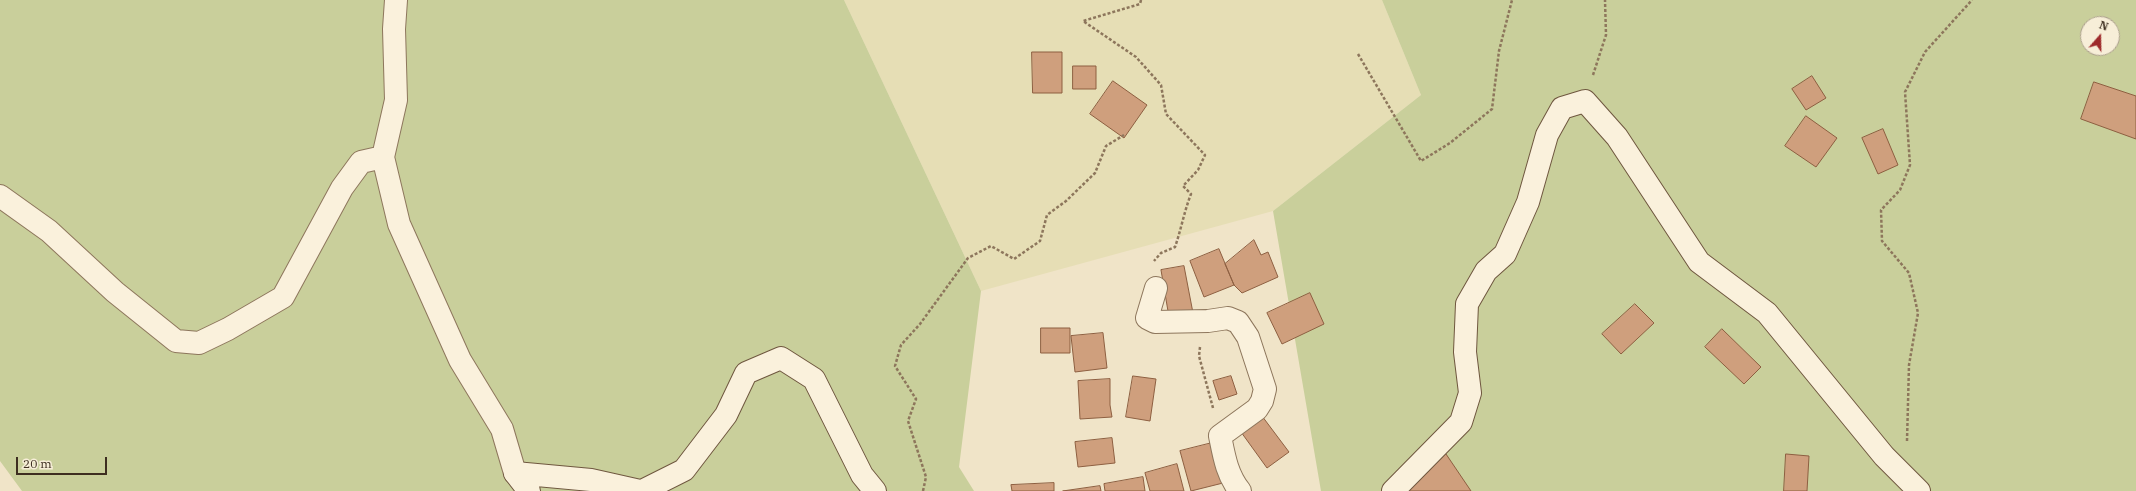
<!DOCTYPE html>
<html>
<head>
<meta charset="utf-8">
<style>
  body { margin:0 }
  #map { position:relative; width:2136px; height:491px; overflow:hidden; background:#f0e4c8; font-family:"IBM Plex Serif",serif }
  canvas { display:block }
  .north { position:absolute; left:2080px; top:16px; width:40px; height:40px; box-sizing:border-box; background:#f7eed8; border:1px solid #ada18e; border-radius:50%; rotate:20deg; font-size:11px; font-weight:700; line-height:16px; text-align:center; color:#3d2e20 }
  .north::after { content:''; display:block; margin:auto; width:14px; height:18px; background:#9e2a2b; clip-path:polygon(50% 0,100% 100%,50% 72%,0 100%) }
  .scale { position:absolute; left:16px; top:457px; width:91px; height:18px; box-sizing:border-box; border:2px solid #3d2e20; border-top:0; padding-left:5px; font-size:12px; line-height:14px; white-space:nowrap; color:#3d2e20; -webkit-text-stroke:3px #f7eed8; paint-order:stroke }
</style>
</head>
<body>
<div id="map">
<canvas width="2136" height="491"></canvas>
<div class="north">N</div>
<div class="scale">20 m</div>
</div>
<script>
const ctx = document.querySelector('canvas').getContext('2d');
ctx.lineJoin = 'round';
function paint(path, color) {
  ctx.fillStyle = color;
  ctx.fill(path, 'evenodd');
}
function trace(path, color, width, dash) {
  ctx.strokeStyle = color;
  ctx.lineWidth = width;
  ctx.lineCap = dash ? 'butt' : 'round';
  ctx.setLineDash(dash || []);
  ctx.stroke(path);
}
paint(new Path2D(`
  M844 0H1382L1421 95 1273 211 981 291Z`), '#e6deb5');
paint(new Path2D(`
  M0 0H844L981 291 959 467 974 491H22L0 461Z
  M1382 0H2136V491H1321L1273 211 1421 95ZM2088 24H2112V48H2088Z`), '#c9cf9b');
const building = new Path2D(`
  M1032 52H1062V93H1033Z
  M1073 66H1096V89H1073Z
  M1812 76 1826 98 1806 110 1792 89Z
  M1113 81 1147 105 1124 138 1090 114Z
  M2094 82 2136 96V139L2081 119Z
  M1806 116 1837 138 1816 167 1785 146Z
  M1883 129 1898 165 1878 174 1862 138Z
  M1254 240 1261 255 1268 252 1278 277 1242 293 1234 285 1225 264Z
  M1219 249 1234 285 1204 297 1190 261Z
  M1184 266 1193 313 1169 317 1161 270Z
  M1310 293 1324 324 1282 344 1267 313Z
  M1635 304 1654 323 1621 354 1602 334Z
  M1041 328H1070V353H1041Z
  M1722 329 1761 367 1744 384 1705 347Z
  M1103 333 1107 368 1075 372 1071 336Z
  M1133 376 1156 379 1150 421 1126 417Z
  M1231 376 1237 394 1219 400 1213 381Z
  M1110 379V405L1112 417 1080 419 1078 381Z
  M1262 416 1289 452 1267 468 1241 432Z
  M1112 438 1115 463 1078 467 1075 442Z
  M1212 443 1223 483 1191 491 1180 451Z
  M1446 454 1471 491H1406L1401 485Z
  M1786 454 1809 456 1807 491H1784Z
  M1177 464 1184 491H1150L1145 473Z
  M1143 477 1145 491H1105L1104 484Z
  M1054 483V491H1012L1011 485Z
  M1100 486 1101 491H1063Z`);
paint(building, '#cf9f7d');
trace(building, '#8d5f41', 1);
const street = new Path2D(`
  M396 0 394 29 396 100 383 157 399 224 460 360 502 429 515 473
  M0 196 49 231 115 292 176 341 199 343 228 329 283 297 342 188 361 162 383 157
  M1156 288 1147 318 1155 322 1208 321 1228 318 1238 322 1248 337 1265 389 1262 401 1257 409 1220 436C1224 456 1227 475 1240 491`);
const secondary = new Path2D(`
  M529 491 515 473 591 480 640 491
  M642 491 684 470 726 415 746 373 781 358 814 379 862 475 875 491
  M1393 491 1461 422 1470 393 1465 352 1467 304 1486 271 1505 254 1528 202 1547 135 1562 108 1585 101 1617 137 1699 262 1767 313 1884 456 1919 491`);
trace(street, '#8d765c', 24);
trace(secondary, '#6f573f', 24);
trace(new Path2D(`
  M1141 0 1140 4 1083 21 1136 57 1161 85 1166 114 1205 155 1198 170 1183 186 1191 194C1184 212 1181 230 1175 247L1161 253 1154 261
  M1358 54 1421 161 1450 143 1492 109 1499 51 1512 0
  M1593 75 1606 35 1605 0
  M1200 347 1199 356 1213 408
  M1907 441 1909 365 1918 313 1909 273 1882 241 1881 210 1900 190 1910 165 1905 92 1925 52 1972 0
  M923 491 926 477 908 421 916 399 895 366 901 345 920 324 968 258 991 246 1014 259 1040 241 1047 215 1066 201 1095 173 1106 146 1124 135`), '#8d765c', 2.5, [3, 2]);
trace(street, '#faf1dc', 22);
trace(secondary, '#faf1dc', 22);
</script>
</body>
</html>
